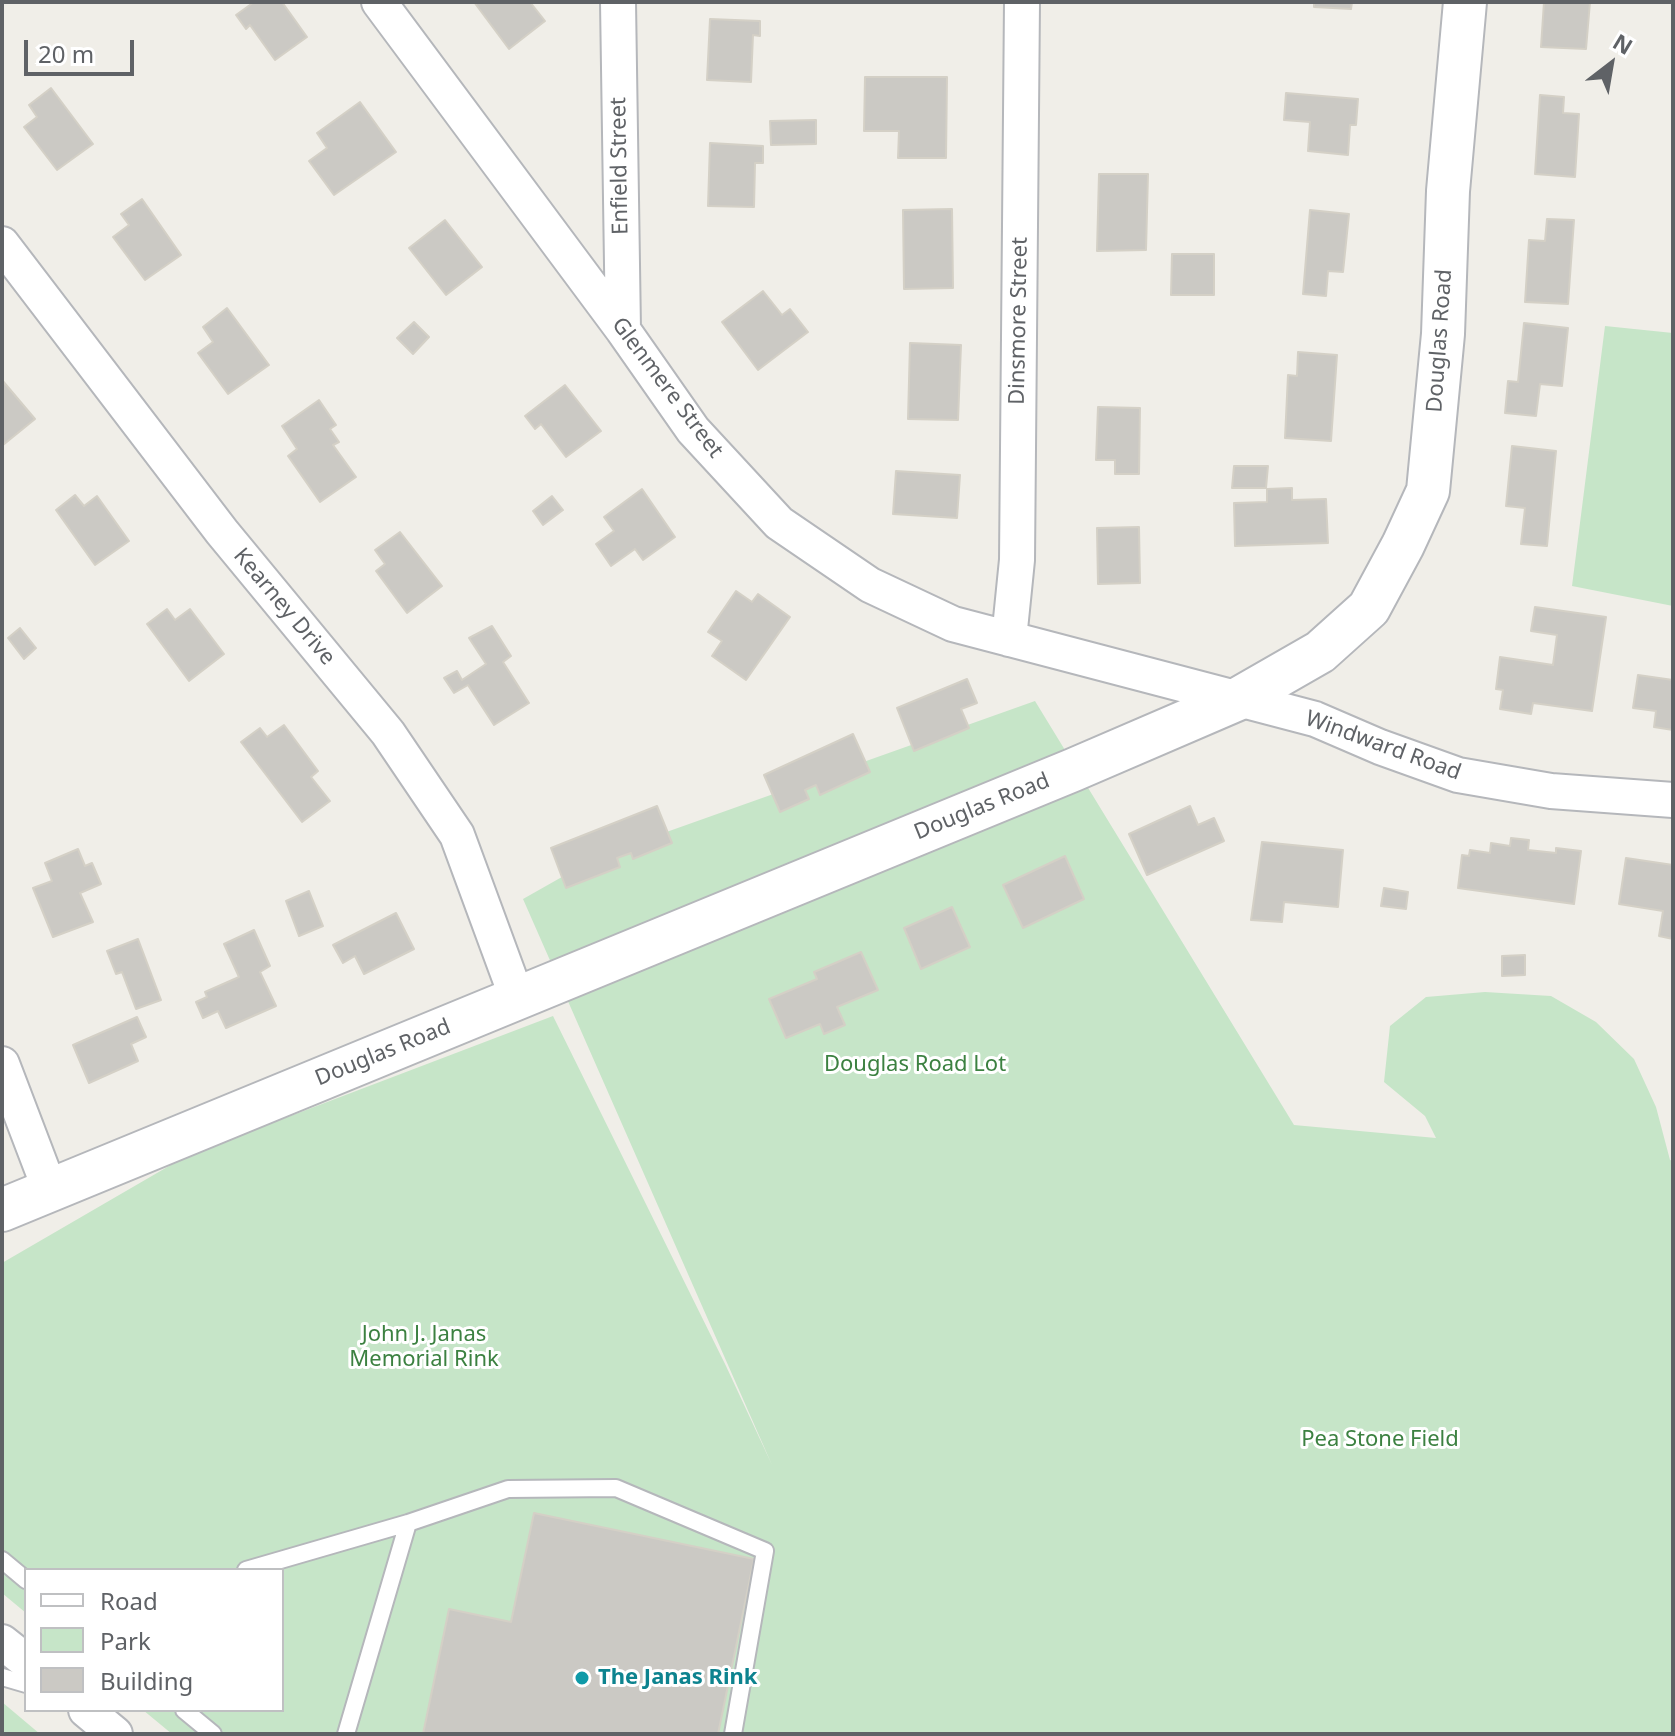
<!DOCTYPE html>
<html>
<head>
<meta charset="utf-8">
<style>
  body { margin:0 }
  #map { position:relative; width:1675px; height:1736px; overflow:hidden; background:#f0eee8; font-family:"Noto Sans",sans-serif }
  canvas { display:block }
  .frame { position:absolute; inset:0; border:4px solid #5f6266; pointer-events:none }
  .legend { position:absolute; left:24px; top:1568px; width:260px; height:144px; box-sizing:border-box; background:#fff; border:2px solid #bfc0c2; margin:0; padding:10px 14px; list-style:none; font-size:24px; color:#5f6266 }
  .legend li { display:flex; align-items:center; gap:16px; height:40px }
  .legend b { width:40px; border:2px solid #bfc0c2 }
  .north { position:absolute; left:1571px; top:24px; width:80px; height:80px; -webkit-text-stroke:6px #fff; paint-order:stroke; rotate:31deg; font-size:22px; font-weight:700; line-height:32px; text-align:center; color:#5f6266 }
  .north::after { content:''; display:block; margin:auto; width:28px; height:36px; background:#5f6266; clip-path:polygon(50% 0,100% 100%,50% 72%,0 100%) }
  .scale { position:absolute; left:24px; top:40px; width:110px; height:36px; box-sizing:border-box; border:4px solid #5f6266; border-top:0; padding-left:10px; font-size:24px; line-height:28px; white-space:nowrap; color:#5f6266; -webkit-text-stroke:6px #fff; paint-order:stroke }
</style>
</head>
<body>
<div id="map">
<canvas width="1675" height="1736"></canvas>
<div class="frame"></div>
<ul class="legend">
<li><b style="height:10px;background:#fff"></b>Road</li>
<li><b style="height:22px;background:#c6e5c8"></b>Park</li>
<li><b style="height:22px;background:#cbc9c4"></b>Building</li>
</ul>
<div class="north">N</div>
<div class="scale">20 m</div>
</div>
<script>
const ctx = document.querySelector('canvas').getContext('2d');
ctx.lineJoin = 'round';
function paint(path, color) {
  ctx.fillStyle = color;
  ctx.fill(path, 'evenodd');
}
function trace(path, color, width, dash) {
  ctx.strokeStyle = color;
  ctx.lineWidth = width;
  ctx.lineCap = dash ? 'butt' : 'round';
  ctx.setLineDash(dash || []);
  ctx.stroke(path);
}
function write(font, color, halo, rows, align = 'center') {
  ctx.font = font + ' "Noto Sans",sans-serif';
  ctx.lineWidth = 6;
  ctx.setLineDash([]);
  ctx.textBaseline = 'middle';
  ctx.strokeStyle = halo;
  ctx.fillStyle = color;
  for (const [text, x, y, turn = 0] of rows) {
    ctx.save();
    ctx.translate(x, y);
    ctx.rotate((+turn || 0) * Math.PI / 180);
    ctx.textAlign = isNaN(turn) ? turn : align;
    if (halo) ctx.strokeText(text, 0, 0);
    ctx.fillText(text, 0, 0);
    ctx.restore();
  }
}
paint(new Path2D(`
  M1605 326 1673 333V606L1572 586Z
  M1035 701 1294 1125 1436 1138 1425 1116 1384 1082 1390 1026 1426 997 1485 992 1551 996 1596 1022 1634 1059 1656 1107 1670 1160 1673 1161V1734H172L143 1710H282V1570H26V1613L2 1593V1263L188 1155 553 1016 726 1366 772 1465 523 899 599 856Z
  M2 1702 40 1734H2Z`), '#c6e5c8');
const building = new Path2D(`
  M254 2H282L307 37 275 60 250 25 246 29 236 15Z
  M474 2H530L545 21 509 49Z
  M1314 2H1352L1351 9 1314 7Z
  M1544 2H1590L1586 49 1541 47Z
  M710 19 760 21V36L753 35 751 82 707 80Z
  M865 77H947L946 158H898L899 131H864Z
  M51 88 93 144 57 170 24 127 37 117 29 105Z
  M1286 93 1358 99 1356 125H1350L1348 155 1308 151 1310 122 1284 120Z
  M1540 95 1564 97 1563 113 1579 114 1575 177 1535 174Z
  M360 102 396 152 334 195 309 161 327 148 317 133Z
  M816 120V144L771 145 770 121Z
  M710 143 763 146V163H755L754 207 708 206Z
  M1099 174H1148L1146 250 1097 251Z
  M142 199 181 255 145 280 113 237 129 225 121 214Z
  M952 209 953 288 904 289 903 210Z
  M1310 210 1349 214 1343 272 1328 271 1326 296 1303 294Z
  M1547 219 1574 220 1568 304 1525 302 1529 240 1545 241Z
  M445 220 482 267 446 295 409 248Z
  M1172 254H1214V295H1171Z
  M763 291 782 315 790 309 808 332 758 370 722 322Z
  M227 308 269 365 228 394 198 353 213 342 203 327Z
  M414 322 429 337 413 354 397 338Z
  M1524 323 1568 328 1562 386 1540 384 1536 416 1505 413 1508 381 1518 382Z
  M910 343 961 345 958 420 908 419Z
  M1298 352 1337 355 1331 441 1285 438 1288 375 1297 376Z
  M2 380 35 419 3 445 2 444Z
  M565 385 601 431 566 457 541 424 535 429 525 416Z
  M319 400 336 425 330 429 339 442 333 445 356 477 320 502 288 456 297 449 282 426Z
  M1098 407 1140 408 1139 474H1115V460H1096Z
  M1512 446 1556 451 1547 546 1521 544 1525 508 1506 506Z
  M1234 466H1268L1266 488H1232Z
  M896 471 960 475 957 518 893 514Z
  M1292 488V500L1326 499 1328 543 1235 546 1234 503 1267 502V489Z
  M642 489 675 537 643 560 635 549 611 566 596 544 614 531 604 517Z
  M75 495 84 506 97 496 129 541 95 565 56 510Z
  M552 496 563 510 543 525 533 511Z
  M1139 527 1140 583 1098 584 1097 528Z
  M400 532 442 586 407 613 376 571 385 564 375 550Z
  M736 591 752 602 758 594 790 617 746 680 712 656 722 641 708 632Z
  M1535 607 1606 617 1592 711 1533 703 1531 714 1500 709 1503 690 1496 689 1500 657 1553 665 1557 635 1531 631Z
  M167 609 175 620 190 609 224 654 189 681 147 624Z
  M492 626 511 656 503 662 529 703 494 725 468 685 454 693 444 678 457 671 462 680 486 664 469 638Z
  M20 628 36 648 24 659 8 638Z
  M1638 675 1673 680V730L1654 727 1656 711 1633 708Z
  M967 679 977 703 961 709 969 728 914 751 897 708Z
  M284 725 318 771 311 777 330 801 302 822 241 742 260 728 267 737Z
  M853 734 870 772 820 795 816 785 805 790 809 799 780 812 764 775Z
  M657 806 672 843 633 859 631 853 617 858 620 867 566 888 551 848Z
  M1190 806 1198 825 1214 818 1224 841 1147 875 1129 834Z
  M1511 838 1529 840 1528 850 1556 853V848L1581 851 1574 904 1458 888 1462 855 1469 856 1470 850 1490 853 1491 843 1510 846Z
  M1262 842 1343 850 1338 907 1284 902 1282 922 1251 920Z
  M78 849 85 866 92 863 101 884 80 893 93 922 53 937 33 888 52 881 45 863Z
  M1065 856 1084 899 1023 928 1003 885Z
  M1626 858 1673 865V939L1659 936 1663 911 1619 904Z
  M1384 888 1408 892 1406 909 1381 906Z
  M309 891 323 926 299 936 286 901Z
  M952 907 970 947 921 969 904 928Z
  M396 913 414 949 364 974 355 956 343 963 333 945Z
  M254 930 270 966 260 972 276 1006 226 1028 218 1011 203 1018 196 1002 207 997 205 992 239 977 224 944Z
  M138 939 161 1000 136 1009 122 972 116 974 107 951Z
  M861 952 878 990 837 1007 845 1025 824 1034 820 1024 786 1038 769 999 817 979 814 972Z
  M1525 955V975L1502 976V956Z
  M137 1017 146 1037 131 1044 138 1061 89 1083 73 1045Z
  M534 1513 754 1559 718 1734H423L449 1609 511 1622Z`);
paint(building, '#cbc9c4');
trace(building, '#d4d0c6', 2);
const service = new Path2D(`
  M2 1560 26 1580
  M246 1570 408 1523 508 1489 616 1488 765 1551 733 1734
  M2 1677 26 1684
  M184 1710 213 1734
  M346 1734 408 1523`);
const minor = new Path2D(`
  M379 2 623 330 693 430 779 523 870 585 953 624 1315 719 1380 747 1458 775 1551 791 1673 800
  M618 2 623 330
  M2 244 222 532 388 733 457 835 517 998
  M1009 639 1017 560 1022 2
  M2 1064 50 1190
  M2 1642 26 1661
  M86 1710 115 1734`);
const tertiary = new Path2D(`
  M2 1210 1073 770 1238 699 1320 652 1369 608 1403 545 1428 491 1443 334 1448 191 1465 2`);
trace(service, '#b5b7bb', 20);
trace(minor, '#b5b7bb', 38);
trace(tertiary, '#b5b7bb', 46);
trace(service, '#fff', 16);
trace(minor, '#fff', 34);
trace(tertiary, '#fff', 42);
for (const [x, y, r, color] of [
  [582,1678,8,"#0f9aa8"]
]) {
  const dot = new Path2D();
  dot.arc(x, y, r, 0, 2 * Math.PI);
  ctx.fillStyle = color;
  ctx.fill(dot);
  trace(dot, '#fff', 3);
}
write('22px', '#5f6266', '#fff', [
  ["Enfield Street",620,166,-91],
  ["Dinsmore Street",1019,321,-89],
  ["Douglas Road",1440,341,-86],
  ["Glenmere Street",667,388,53],
  ["Kearney Drive",284,607,50],
  ["Windward Road",1383,746,20],
  ["Douglas Road",982,807,-22],
  ["Douglas Road",383,1053,-22]
]);
write('22px', '#3c8141', '#fff', [
  ["Douglas Road Lot",915,1065],
  ["John J. Janas",424,1335],
  ["Memorial Rink",424,1360],
  ["Pea Stone Field",1380,1440]
]);
write('bold 22px', '#0d838f', '#fff', [
  ["The Janas Rink",598,1678]
], 'left');
</script>
</body>
</html>
